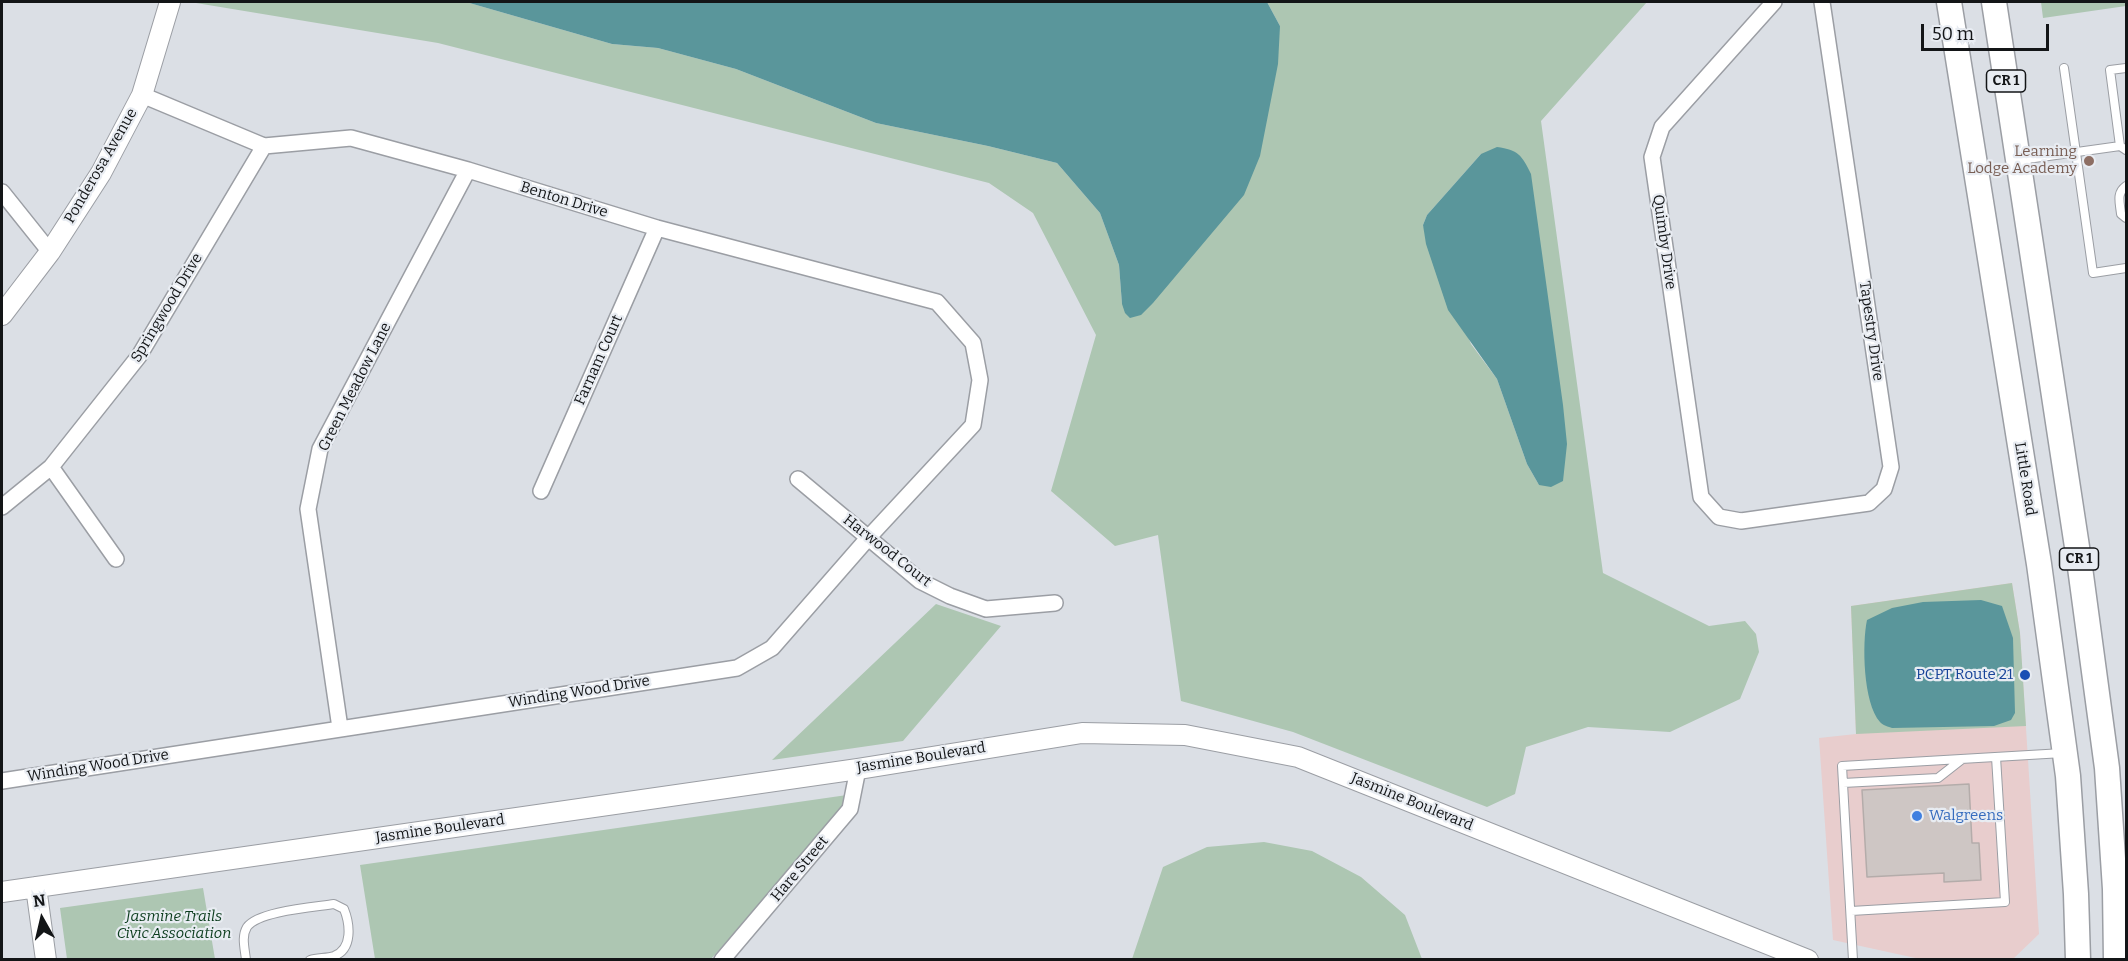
<!DOCTYPE html>
<html>
<head>
<meta charset="utf-8">
<style>
  body { margin:0 }
  #map { position:relative; width:2128px; height:961px; overflow:hidden; background:#dbdfe5; font-family:Bitter,serif }
  canvas { display:block }
  .frame { position:absolute; inset:0; border:3px solid #131517; pointer-events:none }
  .north { position:absolute; left:12px; top:889px; width:60px; height:60px; -webkit-text-stroke:4px #e8ecf2; paint-order:stroke; rotate:352deg; font-size:16px; font-weight:700; line-height:24px; text-align:center; color:#131517 }
  .north::after { content:''; display:block; margin:auto; width:21px; height:27px; background:#131517; clip-path:polygon(50% 0,100% 100%,50% 72%,0 100%) }
  .scale { position:absolute; left:1921px; top:24px; width:128px; height:27px; box-sizing:border-box; border:3px solid #131517; border-top:0; padding-left:8px; font-size:18px; line-height:21px; white-space:nowrap; color:#131517; -webkit-text-stroke:4px #e8ecf2; paint-order:stroke }
</style>
</head>
<body>
<div id="map">
<canvas width="2128" height="961"></canvas>
<div class="frame"></div>
<div class="north">N</div>
<div class="scale">50 m</div>
</div>
<script>
const ctx = document.querySelector('canvas').getContext('2d');
ctx.lineJoin = 'round';
function paint(path, color) {
  ctx.fillStyle = color;
  ctx.fill(path, 'evenodd');
}
function trace(path, color, width, dash) {
  ctx.strokeStyle = color;
  ctx.lineWidth = width;
  ctx.lineCap = dash ? 'butt' : 'round';
  ctx.setLineDash(dash || []);
  ctx.stroke(path);
}
function write(font, color, halo, rows, align = 'center') {
  ctx.font = font + ' Bitter,serif';
  ctx.lineWidth = 4.5;
  ctx.setLineDash([]);
  ctx.textBaseline = 'middle';
  ctx.strokeStyle = halo;
  ctx.fillStyle = color;
  for (const [text, x, y, turn = 0] of rows) {
    ctx.save();
    ctx.translate(x, y);
    ctx.rotate((+turn || 0) * Math.PI / 180);
    ctx.textAlign = isNaN(turn) ? turn : align;
    if (halo) ctx.strokeText(text, 0, 0);
    ctx.fillText(text, 0, 0);
    ctx.restore();
  }
}
paint(new Path2D(`
  M2012 583 2020 633 2039 934 2012 960 1920 959 1833 940 1819 738 1856 734 1851 606Z`), '#e8cdcd');
paint(new Path2D(`
  M190 2H466L612 44 658 48 736 69 876 123 988 146 1057 163 1100 213 1119 265 1122 304 1280 26 1267 2H1647L1541 121 1603 573 1709 626 1745 621 1756 634 1759 652 1740 699 1670 732 1588 727 1526 747 1515 794 1487 807 1293 732 1181 701 1158 535 1115 546 1051 491 1096 335 1033 213 989 183 438 43ZM1481 154 1539 485 1527 464 1497 379 1471 344 1423 225 1427 215Z
  M2041 2H2126V6L2043 18Z
  M2012 583 2020 633 2026 726 1856 734 1851 606Z
  M936 604 1001 626 903 741 772 760Z
  M847 795 848 806 711 959H375L360 865Z
  M1264 842 1312 851 1361 877 1405 915 1422 959H1132L1163 867 1207 847Z
  M203 888 215 959H67L60 908Z`), '#adc6b2');
paint(new Path2D(`
  M466 2H1267L1280 26 1278 64 1260 156 1244 195 1153 303 1141 315 1130 318 1125 313 1122 304 1119 265 1100 213 1057 163 988 146 876 123 736 69 658 48 612 44Z
  M1497 147C1518 150 1522 155 1531 174L1563 405 1567 444 1563 481 1551 487 1539 485 1527 464 1497 379 1448 310 1426 244 1423 225 1427 215 1481 154Z
  M1981 600 2002 606 2013 638 2015 713 2011 720 1994 726 1892 728C1889 727 1882 725 1880 722 1863 703 1862 643 1867 620L1892 608 1923 602Z`), '#5a969b');
const building = new Path2D(`
  M1969 784 1972 843H1979L1981 880 1944 882V873L1867 877 1862 790Z`);
paint(building, '#cec6c4');
trace(building, '#b4acaa', 1.5);
const service = new Path2D(`
  M2064 68 2093 273 2126 268
  M2120 146 2110 70 2126 68
  M2020 160 2120 146 2126 150
  M2126 186C2116 193 2120 203 2121 214L2126 218
  M1843 783 1938 778 1961 760
  M1851 911 2005 902 1996 757
  M246 960C245 949 241 937 247 927 258 911 315 907 334 904L344 909C350 924 353 949 334 956 327 958 317 958 310 960
  M1853 960 1842 766 2063 753`);
const minor = new Path2D(`
  M1774 2 1662 127 1652 157 1701 497 1719 517 1741 521 1869 503 1884 489 1891 467 1822 2
  M2 192 50 252
  M51 467 116 559
  M798 479 920 581 950 596 986 609 1055 603
  M541 491 657 228
  M2 507 51 467 139 356 264 146
  M340 728 308 509 320 449 468 170
  M2 781 737 668 772 648 869 537 973 425 980 380 973 343 937 302 657 228 468 170 351 138 264 146 142 95
  M722 960 850 809 858 769`);
const tertiary = new Path2D(`
  M2 315 50 252 101 173 142 95 170 2
  M36 887 46 960
  M2 892 858 769 1082 733 1185 735 1298 757 1808 960`);
const primary = new Path2D(`
  M1949 2 2039 564 2068 776 2076 894 2078 960
  M1994 2 2079 560 2107 768 2115 889 2116 960`);
trace(service, '#9b9ea4', 10);
trace(minor, '#9b9ea4', 18);
trace(tertiary, '#9b9ea4', 22);
trace(primary, '#9b9ea4', 27);
trace(service, '#fff', 8);
trace(minor, '#fff', 15);
trace(tertiary, '#fff', 20);
trace(primary, '#fff', 24);
for (const [x, y, r, color] of [
  [2089,161,6,"#8d6e63"],
  [2025,675,6,"#1a4fb4"],
  [1917,816,6,"#3f7fe0"]
]) {
  const dot = new Path2D();
  dot.arc(x, y, r, 0, 2 * Math.PI);
  ctx.fillStyle = color;
  ctx.fill(dot);
  trace(dot, '#e8ecf2', 2);
}
for (const [x, y, w] of [
  [2006,81,39],
  [2079,559,39]
]) {
  const box = new Path2D();
  box.roundRect(x - w / 2, y - 11, w, 22, 4.5);
  ctx.fillStyle = '#e8ecf2';
  ctx.fill(box);
  trace(box, '#131517', 1.5);
}
write('bold 14px', '#131517', null, [
  ["CR 1",2006,81],
  ["CR 1",2079,559]
]);
write('15px', '#785e54', '#e8ecf2', [
  ["Learning",2077,152],
  ["Lodge Academy",2077,169]
], 'right');
write('15px', '#131517', '#e8ecf2', [
  ["Ponderosa Avenue",101,166,-60],
  ["Benton Drive",564,200,17],
  ["Quimby Drive",1664,242,82],
  ["Springwood Drive",167,308,-59],
  ["Tapestry Drive",1871,331,82],
  ["Farnam Court",599,360,-66],
  ["Green Meadow Lane",355,387,-63],
  ["Little Road",2025,479,81],
  ["Harwood Court",887,551,38],
  ["Winding Wood Drive",579,692,-9],
  ["Jasmine Boulevard",921,758,-9],
  ["Winding Wood Drive",98,766,-9],
  ["Jasmine Boulevard",1412,802,22],
  ["Jasmine Boulevard",440,829,-8],
  ["Hare Street",800,869,-50]
]);
write('15px', '#164399', '#e8ecf2', [
  ["PCPT Route 21",2013,675]
], 'right');
write('15px', '#366cbe', '#e8ecf2', [
  ["Walgreens",1929,816]
], 'left');
write('italic 15px', '#0b3c1d', '#e8ecf2', [
  ["Jasmine Trails",174,917],
  ["Civic Association",174,934]
]);
</script>
</body>
</html>
